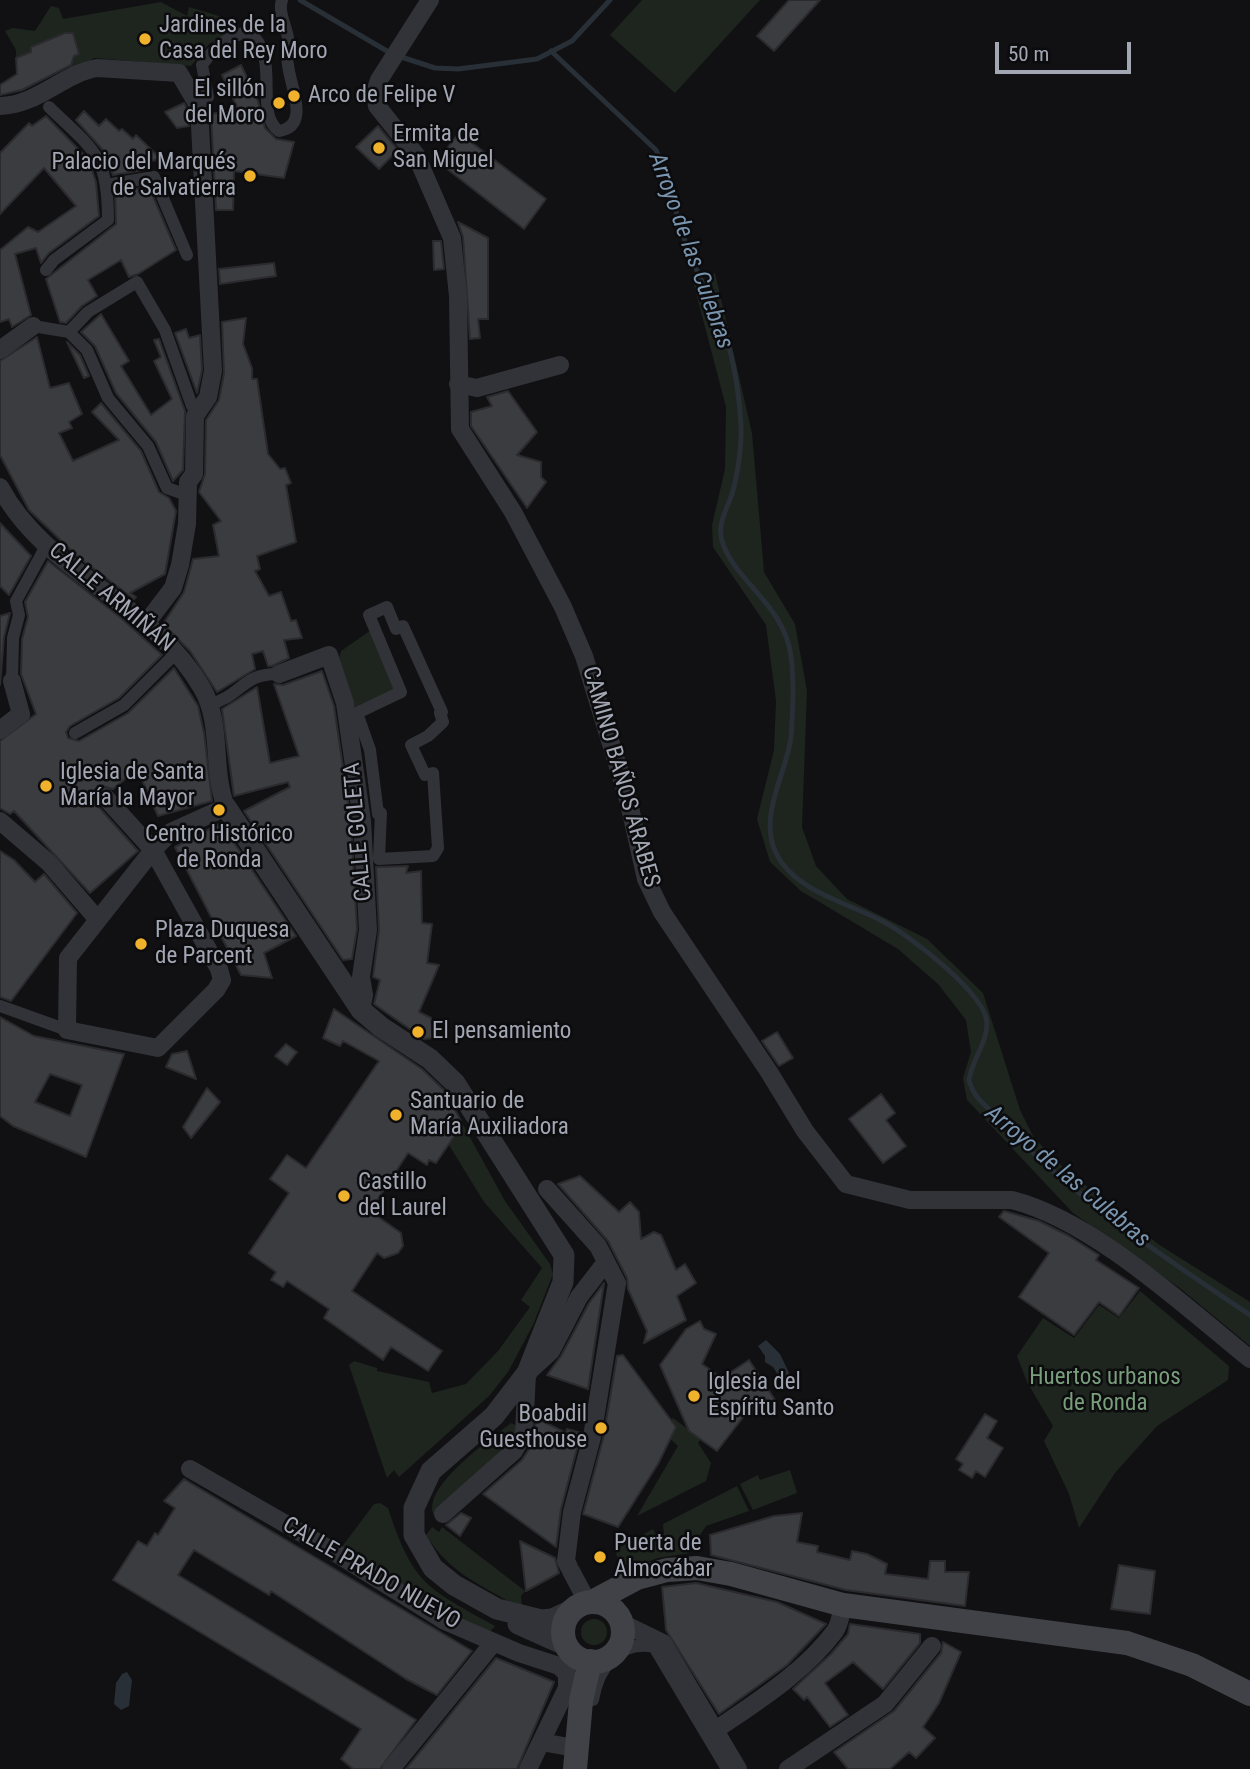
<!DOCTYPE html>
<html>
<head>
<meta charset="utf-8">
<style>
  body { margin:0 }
  #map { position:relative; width:1250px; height:1769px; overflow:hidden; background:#111113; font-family:"Roboto Condensed",sans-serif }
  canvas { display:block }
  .scale { position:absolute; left:995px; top:42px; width:136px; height:32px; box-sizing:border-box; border:4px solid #a2a7b3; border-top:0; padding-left:9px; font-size:21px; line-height:24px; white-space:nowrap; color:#a2a7b3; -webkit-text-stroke:5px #0c0c0e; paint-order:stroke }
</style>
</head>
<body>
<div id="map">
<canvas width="1250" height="1769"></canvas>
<div class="scale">50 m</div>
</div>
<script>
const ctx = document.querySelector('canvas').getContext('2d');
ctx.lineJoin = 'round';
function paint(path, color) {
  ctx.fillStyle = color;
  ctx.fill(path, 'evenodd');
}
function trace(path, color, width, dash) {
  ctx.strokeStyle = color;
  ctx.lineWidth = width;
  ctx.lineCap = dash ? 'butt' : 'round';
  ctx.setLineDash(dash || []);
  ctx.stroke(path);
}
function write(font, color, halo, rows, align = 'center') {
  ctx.font = font + ' "Roboto Condensed",sans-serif';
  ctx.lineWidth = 5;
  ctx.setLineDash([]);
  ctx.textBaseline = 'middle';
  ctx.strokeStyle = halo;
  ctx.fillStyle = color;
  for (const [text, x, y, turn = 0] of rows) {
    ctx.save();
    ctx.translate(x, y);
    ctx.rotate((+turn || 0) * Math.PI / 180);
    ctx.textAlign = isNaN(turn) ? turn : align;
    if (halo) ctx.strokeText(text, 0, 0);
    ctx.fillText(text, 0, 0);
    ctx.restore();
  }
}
paint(new Path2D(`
  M642 0H760L675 93 610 35Z
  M161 2 187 16 189 7 219 16 240 28 209 44 191 66 94 58 68 75 71 57 79 54 73 33H64L32 47 31 52 16 58V50L5 31 13 28 35 31 51 6 59 8 63 19Z
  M715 273 752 433 764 572 795 624 807 691 802 827 816 866 847 899 927 939 983 993 1020 1110 1034 1138 1063 1167 1158 1244 1250 1302V1346L1181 1289 1073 1213 967 1100 963 1078 971 1052 966 1020 938 984 898 949 801 891 770 862 757 819 774 750 776 701 766 625 713 547 712 525 725 469 726 407 694 285Z
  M374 628 401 692 357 713 339 658 341 651Z
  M461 1121 505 1201 550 1264 553 1274 533 1325 508 1372 489 1396 399 1477 394 1470 387 1478 349 1365 354 1361 377 1368V1371L429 1382 432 1393 466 1384 498 1351 530 1307 521 1300 542 1268 484 1202 449 1145 455 1135 446 1129Z
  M1140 1291 1229 1366 1228 1380 1157 1426 1115 1473 1079 1528 1069 1494 1044 1441 1053 1426 1027 1382 1017 1356 1043 1318 1074 1338 1099 1305 1119 1318Z
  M673 1418 701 1439 698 1443 711 1463 706 1481 637 1516 678 1446 660 1430Z
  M511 1423 522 1428 519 1435 456 1499 434 1515C420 1488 492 1438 511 1423Z
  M790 1470 797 1493 753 1510 740 1484 758 1475 760 1480Z
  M737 1486 749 1511 706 1526 689 1553 658 1558 628 1569 620 1566 615 1550 653 1529 656 1535 664 1534 663 1524Z
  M380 1503 388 1508C413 1585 427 1588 495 1626L488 1634 446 1614 341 1548 374 1504Z
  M432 1527 439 1532 442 1527 525 1591 521 1596 522 1606 513 1604C476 1582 449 1572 426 1535Z
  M581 1632a13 13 0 1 1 26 0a13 13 0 1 1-26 0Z`), '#1d251e');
paint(new Path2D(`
  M766 1340 780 1354 790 1375 782 1381 773 1367 765 1362V1356L758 1346Z
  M127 1672 132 1680 129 1706 121 1710 114 1704 116 1683 122 1674Z`), '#282f36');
trace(new Path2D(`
  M300 0 392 54 435 68 458 69 537 59 572 41 610 0
  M551 51 656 150C669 178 674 208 684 238 695 272 715 304 726 338 735 364 739 396 741 424 742 444 738 474 732 494 727 509 717 524 722 541 734 581 784 604 791 656 794 681 793 712 791 737 786 775 758 816 776 853 795 892 849 903 884 922 909 935 986 994 987 1023 987 1043 972 1060 969 1080 974 1100 988 1106 1001 1121 1070 1195 1166 1259 1250 1315`), '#282f36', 5);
const building = new Path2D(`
  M789 0H820L774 51 757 36Z
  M65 33H73L79 54 74 56 71 65 22 90 0 95V85L17 74 16 58 31 52V47Z
  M241 65 258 101 265 128 276 139 294 142 284 178 234 171 233 210H216L211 114 238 109 222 75Z
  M184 103 188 110 189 126 177 128 165 112Z
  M84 111 99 126 106 119 119 131 122 129 133 139 136 135 160 158 142 165 144 170 113 175 102 149 76 120Z
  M46 116 88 159 96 182 99 216 49 253 41 263 36 248 15 254 31 315 12 327 9 319 0 322V250L28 227 38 232 76 206 44 168 0 214V153L29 123 32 126Z
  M378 126 398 150 379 169 356 147Z
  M459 133 546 199 524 229 437 161Z
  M149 187 176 250 138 274 129 277 121 260 88 280 97 296 82 306 66 323 60 322 46 279 116 224 115 192Z
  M458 222 488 238V319H478L480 338 470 339 463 237Z
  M433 241H441L444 269 434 270Z
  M274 263 276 276 220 284 219 269Z
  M101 314 129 361 121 366 151 415 172 399 154 361 161 357 154 340 159 339 185 411 183 470 173 481 156 442 116 393 95 346 81 332Z
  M246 318 243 344 252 368V379H257L268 454 280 469 285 468 291 483 286 485 296 542 257 556 260 569 255 571 269 596 281 592 291 621 296 620 302 638 284 640 289 658 272 666H268L263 651 252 654 255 669 217 692 190 651 163 624 184 592 193 559 219 556 213 525 221 521 199 492 205 474 206 420 219 400 224 373 222 322Z
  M186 329 189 338 200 335 202 370 197 393 175 333Z
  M37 337 50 388 69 383 82 414 69 422 72 428 59 433 73 461 119 440 92 412 101 403 141 451 159 492 169 498 176 511 165 574 130 593 136 597 134 599 78 557 29 510 0 455V361Z
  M67 342 80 355 89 376 84 378Z
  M508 391 537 432 517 455 541 462V477L546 482 527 508 471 426V412L492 406 487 397Z
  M0 523 31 556 9 595 0 586Z
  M48 561 121 618 162 655 119 698 70 726 66 732 68 738 79 741 128 713 174 668 198 706 204 733 212 801 158 816 137 769 113 789 103 786 97 789 94 799 96 804 138 851 90 893 14 811 10 814 0 808V741L36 714 21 674 22 639 28 617 25 602Z
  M10 613 4 637 0 685V616Z
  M322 671 334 706 351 822 357 929 352 959 343 960 244 811 290 787 288 782 234 796 222 709 257 687 270 763 299 756 274 684 283 685Z
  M221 823 296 936 264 953 272 978 241 975 175 847Z
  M0 851 14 860 35 882 44 874 77 913 11 1001 0 997Z
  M408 866 406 873 421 871 422 923 432 924 427 963 439 965 419 1012 431 1018 433 1038 424 1039 374 1004 380 980 373 977 379 930 376 867Z
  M334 1009 422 1069 445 1091 461 1121 446 1129 455 1135 436 1163 429 1160 427 1165 408 1153 370 1211 401 1233 403 1246 398 1253 384 1258 377 1253 352 1291 442 1351 428 1371 391 1347 383 1360 324 1318 329 1309 287 1281 283 1287 271 1280 276 1272 249 1253 289 1193 270 1179 287 1155 306 1168 379 1061 343 1041 340 1046 323 1038Z
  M0 1017 34 1036 124 1054 86 1157 13 1126 0 1116ZM50 1074 82 1085 70 1116 35 1102Z
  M777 1032 793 1058 779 1066 762 1041Z
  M286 1044 297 1052 287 1065 275 1056Z
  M187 1051 196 1079 166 1067 172 1054Z
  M207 1088 220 1102 191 1138 183 1127Z
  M881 1094 895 1113 886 1120 906 1146 883 1163 849 1119Z
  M580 1176 619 1212 630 1202 639 1212 641 1239 654 1232 661 1235 676 1270 685 1264 696 1283 677 1296 686 1320 644 1343 647 1331 628 1289 627 1278 608 1241 558 1184Z
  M1004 1211 1039 1221 1069 1236 1099 1255 1096 1260 1139 1288 1119 1316 1099 1302 1074 1335 1019 1297 1049 1253 999 1217Z
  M604 1283 588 1389 547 1375 561 1356 589 1303Z
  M700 1321 704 1329 716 1334 702 1364 722 1378 749 1360 775 1400 756 1414 744 1416 717 1451 689 1431 660 1365 686 1329Z
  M623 1355 676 1427 658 1464 618 1527 583 1514 603 1439 617 1356Z
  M985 1414 997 1421 987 1438 1003 1448 985 1477 976 1471 972 1478 959 1470 963 1464 956 1459Z
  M536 1418 566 1433 567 1429 581 1433 561 1509 556 1547 483 1494 522 1460 533 1443Z
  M184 1479 472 1651 437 1695 406 1679 271 1591 269 1595 194 1550 178 1575 416 1720 380 1769H353L341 1759 361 1729 113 1580 138 1541 147 1546 155 1533 158 1535 175 1508 164 1501Z
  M461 1513 471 1518 460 1536 446 1525Z
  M802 1513 797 1542 818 1546 817 1552 850 1560 852 1551 867 1554 887 1564 885 1574 928 1579 930 1561H945V1572H969L965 1606 846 1590 711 1555 710 1535 774 1516Z
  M520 1541 555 1558 559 1573 526 1591Z
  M1119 1565 1155 1571 1150 1614 1111 1609Z
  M696 1583 777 1602 826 1624 787 1665 719 1714 666 1630 662 1587Z
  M850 1624 920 1634V1643L883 1689 853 1662 825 1683 848 1715 830 1727 807 1697 804 1700 793 1689 831 1654 848 1634Z
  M943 1642 961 1652 939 1703 923 1727 935 1738 916 1758 909 1752 890 1769H848L834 1752 894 1711 941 1653Z
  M496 1658 554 1682 517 1769H406Z`);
paint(building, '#3b3c40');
trace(building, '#2b2b2f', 2);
trace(new Path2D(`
  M199 107 208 97 202 65C213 49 229 35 249 32 282 57 253 113 279 131 311 126 290 86 288 65 286 56 289 47 288 38 286 25 278 12 282 0
  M106 185 154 177 187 255
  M46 270 54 260 108 220C108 153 93 150 49 107
  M33 326 69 332 88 312 137 282 165 330 192 406
  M69 332 87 350 108 398 148 446 167 488 187 495
  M387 607 396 629 403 626 442 712 440 713 443 722 428 736 411 745 425 775 433 773 438 848 433 856 379 859 381 813 378 814 370 750 357 713 401 692 369 615Z
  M12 681 13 638 19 615 16 601 46 546
  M210 704C242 696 242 673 279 674
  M75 733 124 705 177 652
  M0 1006 67 1030
  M593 1700C598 1668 620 1639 654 1647L727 1769`), '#323338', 12);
trace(new Path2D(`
  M430 0 379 80 375 92 377 106 416 155 452 238 458 296 460 429 513 512 563 607 584 656 628 799 646 879 662 912 769 1072 805 1131 846 1184 910 1200H1012C1094 1221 1184 1306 1250 1359
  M0 106C38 105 62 74 97 68L179 73 199 107 213 371 208 397 195 416 194 474 188 482 187 524 180 565 173 588 147 622
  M0 350 33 326
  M458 384 477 388 560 365
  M0 487C46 574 152 601 202 688 223 724 211 769 226 807L171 832 153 850 68 958 67 1030 158 1048 216 990 222 980 219 969 153 850 105 797
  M279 674 329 655 345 703 362 821 368 930 361 977 364 995 361 1010
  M0 730 21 714 12 681
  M0 821 49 863 98 920
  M547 1189 598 1246 617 1283 592 1437 572 1512 566 1561 569 1567
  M190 1469 331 1550 445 1621 519 1653 559 1666 567 1674V1688L528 1769
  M443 1514 514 1451 524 1433 527 1373 551 1351 579 1297 606 1262
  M571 1571 588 1603
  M622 1623 663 1643 738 1769
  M714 1731C755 1703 805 1672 835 1631 840 1624 841 1613 843 1605
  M541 1742 575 1748
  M391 1769 494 1642
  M788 1769 885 1704 932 1646`), '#323338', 18);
trace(new Path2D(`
  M226 807 361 1010 381 1027 430 1059 455 1083 564 1255 563 1282 527 1373 494 1416 431 1471 414 1508V1535L433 1568 454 1585 497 1609 541 1620 552 1619 574 1609
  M518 1624 567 1646`), '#323338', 21);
trace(new Path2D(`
  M592 1602 637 1578 667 1570 697 1568 731 1574 843 1605 1127 1643 1192 1665 1250 1694
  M563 1632a30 30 0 1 1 60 0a30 30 0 1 1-60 0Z
  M575 1769 581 1701 590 1661`), '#404247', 24);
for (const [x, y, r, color] of [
  [145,39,7,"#f0b22c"],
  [294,96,7,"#f0b22c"],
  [279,103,7,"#f0b22c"],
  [379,148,7,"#f0b22c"],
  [250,176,7,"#f0b22c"],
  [46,786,7,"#f0b22c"],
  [219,810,7,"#f0b22c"],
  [141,944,7,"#f0b22c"],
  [418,1032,7,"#f0b22c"],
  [396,1115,7,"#f0b22c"],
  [344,1196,7,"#f0b22c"],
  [694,1396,7,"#f0b22c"],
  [601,1428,7,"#f0b22c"],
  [600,1557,7,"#f0b22c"]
]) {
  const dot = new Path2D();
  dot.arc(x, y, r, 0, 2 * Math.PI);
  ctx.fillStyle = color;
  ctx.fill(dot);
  trace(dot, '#0c0c0e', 2.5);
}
write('23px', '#a2a7b3', '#0c0c0e', [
  ["Jardines de la",159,26],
  ["Casa del Rey Moro",159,52],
  ["El sillón",265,90,"right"],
  ["del Moro",265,116,"right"],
  ["Arco de Felipe V",308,96],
  ["Ermita de",393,135],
  ["San Miguel",393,161],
  ["Palacio del Marqués",236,163,"right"],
  ["de Salvatierra",236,189,"right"],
  ["Iglesia de Santa",60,773],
  ["María la Mayor",60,799],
  ["Centro Histórico",219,835,"center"],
  ["de Ronda",219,861,"center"],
  ["Plaza Duquesa",155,931],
  ["de Parcent",155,957],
  ["El pensamiento",432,1032],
  ["Santuario de",410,1102],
  ["María Auxiliadora",410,1128],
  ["Castillo",358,1183],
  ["del Laurel",358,1209],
  ["Iglesia del",708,1383],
  ["Espíritu Santo",708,1409],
  ["Boabdil",587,1415,"right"],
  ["Guesthouse",587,1441,"right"],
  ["Puerta de",614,1544],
  ["Almocábar",614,1570]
], 'left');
write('23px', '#a2a7b3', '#0c0c0e', [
  ["CALLE ARMIÑÁN",111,598,40],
  ["CAMINO BAÑOS ÁRABES",620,777,74],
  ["CALLE GOLETA",359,832,-95],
  ["CALLE PRADO NUEVO",371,1574,30]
]);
write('23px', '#799e7c', '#0c0c0e', [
  ["Huertos urbanos",1105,1378],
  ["de Ronda",1105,1404]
]);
write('italic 24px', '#7995af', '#0c0c0e', [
  ["Arroyo de las Culebras",690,251,70],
  ["Arroyo de las Culebras",1067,1177,40]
]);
</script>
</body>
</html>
